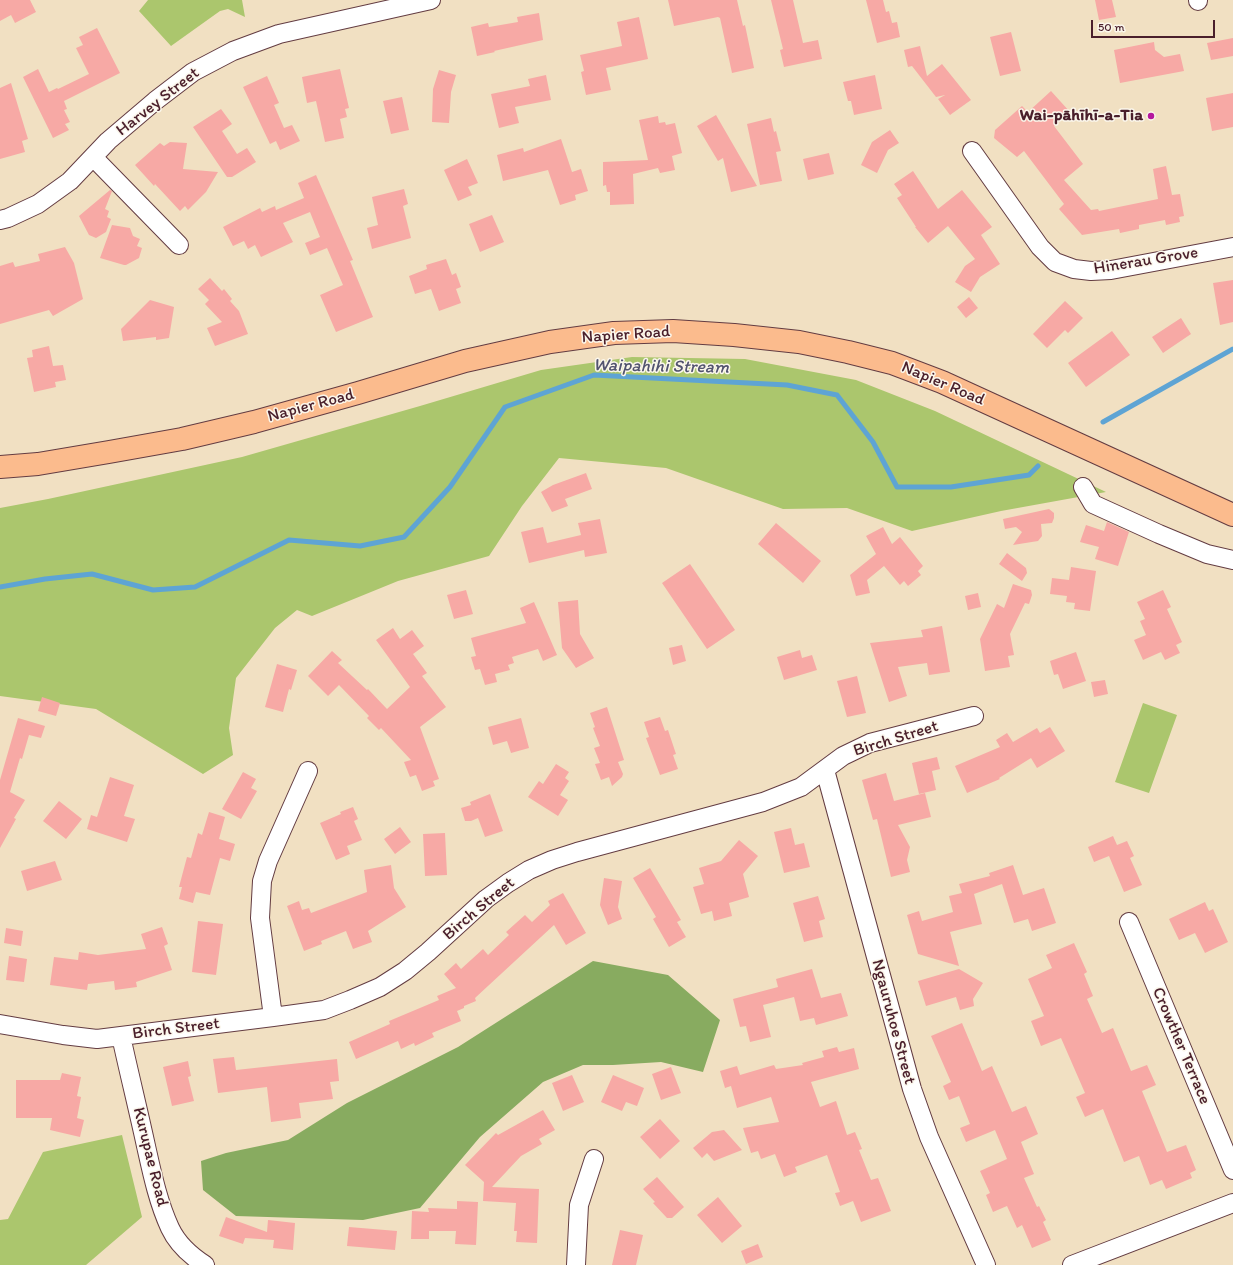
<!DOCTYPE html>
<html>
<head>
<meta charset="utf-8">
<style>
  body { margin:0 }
  #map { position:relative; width:1233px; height:1265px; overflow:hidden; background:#f1e0c2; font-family:Itim,sans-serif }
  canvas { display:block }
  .scale { position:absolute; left:1091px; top:20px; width:124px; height:18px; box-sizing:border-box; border:2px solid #4a1f2b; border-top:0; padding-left:5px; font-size:12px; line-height:14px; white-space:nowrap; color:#4a1f2b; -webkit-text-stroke:3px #fbf7ec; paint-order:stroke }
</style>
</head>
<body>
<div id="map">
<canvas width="1233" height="1265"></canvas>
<div class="scale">50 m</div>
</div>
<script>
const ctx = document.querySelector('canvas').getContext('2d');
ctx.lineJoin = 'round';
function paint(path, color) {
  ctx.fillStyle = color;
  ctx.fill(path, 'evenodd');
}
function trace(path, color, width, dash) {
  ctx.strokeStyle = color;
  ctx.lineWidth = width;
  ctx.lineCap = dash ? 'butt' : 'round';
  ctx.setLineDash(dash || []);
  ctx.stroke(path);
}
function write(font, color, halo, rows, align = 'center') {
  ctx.font = font + ' Itim,sans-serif';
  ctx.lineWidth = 3;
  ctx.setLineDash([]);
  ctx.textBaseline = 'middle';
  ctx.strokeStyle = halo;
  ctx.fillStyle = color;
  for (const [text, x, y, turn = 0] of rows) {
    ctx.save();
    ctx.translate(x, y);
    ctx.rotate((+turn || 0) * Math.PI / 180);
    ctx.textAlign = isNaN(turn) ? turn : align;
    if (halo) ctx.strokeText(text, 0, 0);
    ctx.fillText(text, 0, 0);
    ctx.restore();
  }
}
paint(new Path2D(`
  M148 0H242L245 17 228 9 220 11 171 46 139 11Z
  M632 357 745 359 856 380 935 411 1106 492 1001 511 912 531 847 508 783 509 666 468 559 458 522 506 489 556 398 581 312 616 297 610 275 628 236 678 229 728 233 755 203 774 96 709 0 696V508L48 499 242 457 420 406 541 370Z
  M1143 703 1177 715 1149 793 1115 782Z
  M122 1135 142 1217 86 1265H0V1220L8 1219 43 1152Z`), '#abc66d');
paint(new Path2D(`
  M593 961 668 975 720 1020 703 1072 661 1062 613 1065H583L543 1082 480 1137 420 1208 363 1220 236 1216 203 1190 201 1161 226 1153 288 1140 347 1103 458 1047Z`), '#88ab60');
trace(new Path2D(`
  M1103 422 1233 349
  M0 587 45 579 92 574 153 590 195 587 289 540 360 546 404 537 450 487 505 407 594 375 787 385 837 395 873 442 897 487H951L1029 475 1038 466`), '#5ea4d4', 5);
paint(new Path2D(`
  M0 0H30L36 12 15 23 11 15 0 21Z
  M668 0H737L743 26 745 25 754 68 732 73 720 18 718 17 674 26Z
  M771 0H793L803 43 818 40 822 59 784 67 780 50 783 49Z
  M866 0H883L886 12 889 11 892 23 897 22 900 37 877 43Z
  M1095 0H1112L1116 17 1099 20Z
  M539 13 543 40 494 51 495 52 477 56 471 27 488 23 489 27 518 22 517 17Z
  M639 17 648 59 606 68 611 90 586 95 581 72 584 71 580 55 622 46 617 22Z
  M97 28 120 73 64 101 67 109 64 110 70 122 65 124 69 130 53 138 23 77 38 69 49 92 57 88 58 89 89 74 76 48 83 45 79 37Z
  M1011 32 1021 71 1000 76 990 37Z
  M1233 38V56L1211 60 1207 43Z
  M1154 42 1155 50 1164 57 1180 54 1184 71 1120 83 1114 50Z
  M920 46 927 76 942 64 971 100 950 115 938 99 945 95 936 97 912 66 908 67 904 50Z
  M340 69 349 108 345 109 347 117 340 119 344 138 325 142 316 101 307 103 302 77Z
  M439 70 456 75 451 92 449 123 432 122 433 89Z
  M546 75 551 100 515 107 519 123 499 128 491 94 530 86 528 79Z
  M875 75 882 109 854 115 851 101H848L843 82Z
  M267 76 279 103 274 105 284 128 292 125 300 141 280 150 276 141 270 144 243 87Z
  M11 83 28 139 22 141 25 152 0 159V88Z
  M1051 91 1070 112 1054 126 1083 164 1064 180 1091 210 1098 209 1099 211 1158 199 1153 169 1166 166 1172 195 1180 194 1184 216 1179 217 1180 222 1166 225 1165 220 1139 225V229L1120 233 1119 229 1082 235 1059 209 1064 204 1024 151 1017 157 994 138 995 130 1022 106 1028 112Z
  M1233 93V127L1212 131 1206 98Z
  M402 97 409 130 391 134 383 101Z
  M221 109 232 124 222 131 237 154 247 148 256 162 232 177H227L193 127Z
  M716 115 757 186 731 192 723 158 718 161 697 126Z
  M658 116 659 123 665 122 666 125 675 123 682 153 672 156 675 170 660 173 658 168 633 174 634 204 610 205V192H607L606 185 603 186V162L648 160 639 120Z
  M771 118 774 132 776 131 781 151 776 152 782 181 760 185 747 124Z
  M890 130 899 143 888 150 877 173 861 165 872 142Z
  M561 139 572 172 581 169 588 191 575 195 576 200 560 205 548 170 503 181 497 155 523 148 524 152Z
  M170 142 187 143 183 169 218 172 206 192 188 210 185 206 180 211 155 184 154 186 135 165 160 143 164 146Z
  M829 153 834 174 808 180 803 159Z
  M467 159 478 183 468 187 472 195 458 201 444 170Z
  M913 171 938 209 962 190 992 227 981 235 1000 264 980 277 971 292 955 282 965 266 975 259 948 226 928 243 915 227H916L897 198 902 195 894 184Z
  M316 175 353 260 350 261 373 317 336 332 320 295 343 285 327 248 310 255 305 243 320 237 310 212 283 223 293 242 261 257 255 245 248 249 244 241 233 246 223 227 260 208 262 212 275 206 276 210 304 198 298 183Z
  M404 189 408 204 403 206 411 238 372 249 367 228 378 225 372 197Z
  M110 190 112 191 105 209 109 211 107 217 111 219 106 232 96 238 89 235 79 216Z
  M492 215 504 242 480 252 469 224Z
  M112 225 130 228 133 236 140 239 137 246 142 248 139 258 126 265H124L100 258Z
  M65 247 74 263 83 299 53 316 49 310 0 324V266L13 262 15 267 40 261 38 254Z
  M446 259 452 275 456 273 461 287 456 289 461 303 439 311 431 289 415 294 409 276 427 269 426 265Z
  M210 278 222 291 224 289 232 299 230 301 239 311 248 334 215 346 207 328 222 322 205 304 209 300 198 289Z
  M1233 280V322L1220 325 1213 283Z
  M969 297 978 308 966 318 957 307Z
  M150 300 174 307 169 338 156 340V337L123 341 121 329Z
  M1065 301 1083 318 1068 333 1065 330 1047 348 1033 334Z
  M1181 318 1191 334 1163 353 1152 337Z
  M1112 331 1130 355 1086 387 1068 363Z
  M49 346 53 366 63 365 66 380 55 382 56 387 34 392 27 358 33 357 32 350Z
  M586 473 592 489 565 499 568 506 552 512 541 492 553 485Z
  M1049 509 1054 513V518L1052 523 1041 524 1042 536 1038 541 1013 545 1022 532 1016 527 1005 529 1003 519Z
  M600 519 607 553 585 557 584 550 529 563 521 532 543 527 547 543 581 535 578 523Z
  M1107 522 1129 532 1118 566 1095 559 1099 547 1080 542 1086 525 1104 531Z
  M776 523 821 561 803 583 758 544Z
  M883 527 892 544 900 537 923 566 918 571 921 575 908 586 904 581 900 585 884 566 867 580 870 593 856 596 850 575 876 554 866 536Z
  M1007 553 1026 568 1027 573 1022 581 999 564Z
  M690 564 735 630 707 649 662 583Z
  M1071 567 1096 571 1090 611 1074 609 1075 603 1066 602 1067 596 1050 594 1052 578 1069 580Z
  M1013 584 1031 590 1032 595 1029 604 1025 603 1010 634 1014 655 1008 656 1010 667 985 671 980 639 997 604 1004 608Z
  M466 590 473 614 454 619 447 595Z
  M1163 590 1171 607 1167 609 1182 642 1176 645 1180 653 1165 660 1161 652 1143 660 1134 640 1146 635 1140 621 1145 619 1137 602Z
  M978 593 981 607 968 610 965 596Z
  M578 600 580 634 594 658 576 668 562 648 558 602Z
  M534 602 557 655 543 661 538 649 512 657 514 663 508 665 510 670 495 674 497 682 485 685 480 669 475 670 471 657 476 656 471 638 526 623 520 608Z
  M942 626 950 672 929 675 927 663 898 667 907 696 889 702 870 643 923 637 921 630Z
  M393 628 400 639 412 630 424 646 413 654 427 673 422 676 446 707 420 727 439 779 433 781 435 786 422 791 416 775 410 777 404 762 411 760 381 728 379 730 367 718 369 716 339 685 328 696 308 676 332 651 342 660 338 663 367 690 368 689 387 709 410 687 376 640Z
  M682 645 686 661 673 665 669 648Z
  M800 650 802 658 812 655 817 670 784 680 777 657Z
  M1076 652 1086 681 1063 689 1058 674 1054 675 1050 661Z
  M277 664 297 670 291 690 289 689 283 712 265 707Z
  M857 676 866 713 847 717 837 681Z
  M1105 680 1108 694 1094 697 1091 682Z
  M42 697 60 703 56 716 38 711Z
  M607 707 624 760 618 762 623 774 622 777 612 786 609 777 601 780 595 764 600 763 594 748 600 746 593 728 595 727 590 713Z
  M660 717 665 731 668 730 676 754 673 755 678 769 660 775 646 738 649 737 644 722Z
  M18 718 45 726 41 738 29 735 22 759 20 758 10 792 25 800 14 818 16 819 0 848V780Z
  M521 718 529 748 511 753 507 741 493 745 488 727Z
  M1050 727 1065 751 1037 768 1031 758 999 778 1000 779 967 793 955 766 1000 747 996 740 1007 733 1013 742 1037 728 1040 733Z
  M937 757 940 769 932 771 936 790 919 794 912 763Z
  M556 764 569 772 565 778 569 781 560 795 568 800 558 816 528 797 539 781 543 784Z
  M243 772 256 779 251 788 257 791 241 819 222 809Z
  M886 773 894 801 925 793 931 817 898 825 910 847 907 860 910 872 891 877 877 819 873 820 862 780Z
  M110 777 134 785 124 816 135 819 127 842 87 829 91 815 97 817Z
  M490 794 503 831 485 837 478 818 471 821H465L461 808 471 805 470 802Z
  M59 801 82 819 66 839 43 821Z
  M353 807 358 819 354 821 362 840 347 846 350 854 336 860 320 823 341 814 340 812Z
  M209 812 225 817 219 839 235 844 230 861 220 858 210 895 196 892 193 903 179 899 182 887H179L187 857 191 858 198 833 202 835Z
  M400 827 411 842 395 854 384 839Z
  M791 828 795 845 804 843 810 867 784 873 774 832Z
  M445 833 447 875 425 876 423 834Z
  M1113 836 1117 845 1127 841 1134 856 1130 858 1142 885 1124 892 1109 856 1094 862 1088 847Z
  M739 840 758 856 743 874 749 897 729 903 732 916 714 921 712 911 701 914 693 887 704 884 699 868 721 861Z
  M55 861 62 880 27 891 21 871Z
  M391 865 394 888 406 907 368 931 372 942 353 949 346 931 321 941 322 944 304 951 287 906 299 901 302 910 309 908 311 913 367 892 364 870Z
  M1013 865 1023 895 1044 888 1056 923 1032 931 1028 919 1014 923 1002 884 974 894 982 924 950 932 959 966 918 954 907 915 919 911 922 921 953 912 949 896 962 893 959 884 990 876 989 873Z
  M650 868 681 920 677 922 686 937 669 947 653 919 656 917 633 878Z
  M604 878 622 881 618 907 622 919 608 925 600 905Z
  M563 893 586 933 566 945 554 925 475 998 476 1001 464 1006V1008L457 1011 461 1021 432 1033 434 1037 415 1046 414 1043 401 1049 398 1041 356 1059 349 1042 390 1024 389 1021 439 1000 437 996 456 988 444 974 456 963 461 969 483 949 488 955 509 935 506 932 525 915 532 922 550 905 548 901Z
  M818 896 825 919 819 921 823 937 804 942 793 903Z
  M1205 902 1209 911 1213 909 1228 942 1205 953 1195 933 1179 940 1169 919Z
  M198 921 223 924 216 975 192 972Z
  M162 927 168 944 164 946 172 970 136 982 137 987 115 990 114 981 88 984 87 990 50 985 54 957 78 960 79 952 98 955 146 949 141 934Z
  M6 928 23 931 21 946 4 943Z
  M1074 943 1087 972 1084 974 1093 996 1087 999 1102 1033 1113 1028 1131 1071 1147 1065 1156 1085 1142 1091 1167 1152 1186 1145 1196 1170 1190 1173 1192 1178 1166 1189 1162 1180 1150 1185 1139 1156 1124 1162 1103 1109 1085 1117 1076 1097 1085 1093 1061 1038 1041 1046 1031 1021 1044 1016 1028 979 1052 968 1046 955Z
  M9 956 27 959 24 982 6 980Z
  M812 969 821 998 841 993 848 1016 816 1025 814 1018 800 1021 794 997 763 1005 771 1037 750 1042 746 1026 740 1027 733 999 778 987 776 979Z
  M959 969 983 983 973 999 974 1006 960 1010 956 997 926 1006 918 981Z
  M962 1023 982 1071 992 1066 1012 1112 1026 1106 1038 1134 1021 1142 1034 1174 1024 1178 1037 1207 1039 1206 1046 1220 1043 1222 1051 1240 1032 1248 1022 1225 1017 1228 1007 1206 993 1212 986 1195 990 1193 980 1171 1007 1159 995 1130 966 1142 960 1128 970 1124 959 1096 949 1100 943 1086 951 1082 931 1036Z
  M837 1047 839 1052 854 1048 859 1069 811 1082 820 1107 836 1101 847 1135 855 1132 862 1149 859 1150 871 1180 878 1178 891 1211 861 1222 853 1201 840 1206 835 1193 840 1192 827 1155 795 1167 797 1172 784 1177 775 1154 761 1159 758 1151 751 1153 743 1128 779 1122 771 1097 737 1108 731 1086 725 1088 720 1071 737 1066 740 1075 774 1065 776 1069 803 1065 802 1063 824 1057 822 1051Z
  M234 1057 236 1070 337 1059 339 1081 330 1082 333 1099 299 1103 301 1118 271 1122 267 1087 218 1093 213 1059Z
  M188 1061 191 1076 188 1077 194 1101 172 1106 163 1067Z
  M671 1067 681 1093 661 1100 652 1074Z
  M62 1073 81 1077 77 1096 81 1097 77 1118 84 1120 80 1137 50 1130 52 1118H16V1080H60Z
  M572 1075 584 1102 563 1111 552 1083Z
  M613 1075 644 1088 637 1106 626 1102 622 1111 601 1102Z
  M543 1110 555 1130 539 1139 542 1144 521 1156 492 1187 539 1189 537 1243 516 1242 517 1231H514L516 1203 483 1201 484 1182 465 1165 496 1133 498 1135Z
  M660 1119 680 1141 660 1159 640 1137Z
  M724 1130 742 1150 714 1161 707 1153 702 1158 693 1148 712 1132Z
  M657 1177 684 1207 672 1218H667L653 1203 655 1202 643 1189Z
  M718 1197 742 1226 722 1243 697 1215Z
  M457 1201 478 1202 476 1245 455 1244 456 1231H429V1239H411L412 1211 429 1212 428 1208 457 1209Z
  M226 1217 267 1232 268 1220 295 1223 293 1250 273 1248 274 1240 245 1238 243 1244 219 1236Z
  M349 1227 397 1231 395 1250 347 1246Z
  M620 1230 643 1235 636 1265H612Z
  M758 1244 763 1257 746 1264 741 1251Z`), '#f7a9a5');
const minor = new Path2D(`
  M1198 0V1
  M972 151 1040 247 1055 262 1074 269 1091 271 1111 270 1233 247
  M93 157 179 245
  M0 220 8 218 38 204 70 181 108 141 155 101 193 72 233 51 279 34 431 0
  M1083 487 1093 504 1159 534 1207 554 1233 560
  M825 770 912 1089 929 1137 986 1265
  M1129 922 1233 1170
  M273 1017 260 918 262 881 268 861 308 771
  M0 1024 63 1035 97 1039 273 1017 324 1010 350 1000 380 987 405 971 428 952 486 899 508 883 529 870 552 860 577 852 763 802 801 787 843 756 870 743 974 716
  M121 1036C129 1073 138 1109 146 1146 152 1173 158 1202 170 1228 177 1243 191 1256 205 1265
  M576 1265 579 1205 594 1159
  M1072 1265 1233 1203`);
const major = new Path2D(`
  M0 467 38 464 109 452 182 439 254 422 358 393 465 361 550 342 614 333 673 331 734 335 799 342 848 352 892 363 942 382 1233 515`);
trace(minor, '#633c42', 20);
trace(major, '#633c42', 24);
trace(minor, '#fff', 18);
trace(major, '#fbbb8d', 22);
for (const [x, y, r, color] of [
  [1151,116,4,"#b5179e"]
]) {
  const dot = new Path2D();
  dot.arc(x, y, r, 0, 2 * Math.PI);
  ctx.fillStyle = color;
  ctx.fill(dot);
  trace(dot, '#fbf7ec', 1.5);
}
write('17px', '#4a1f2b', '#fbf7ec', [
  ["Harvey Street",158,102,-38],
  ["Hinerau Grove",1146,261,-9],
  ["Napier Road",626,335,-4],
  ["Napier Road",943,384,23],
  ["Napier Road",311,406,-15],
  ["Birch Street",896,739,-17],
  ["Birch Street",479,909,-40],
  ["Ngauruhoe Street",893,1022,75],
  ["Birch Street",176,1029,-7],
  ["Crowther Terrace",1181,1046,67],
  ["Kurupae Road",150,1157,76]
]);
write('bold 17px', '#4a1f2b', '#fbf7ec', [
  ["Wai-pāhīhī-a-Tia",1143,116]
], 'right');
write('italic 18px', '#52546f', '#fbf7ec', [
  ["Waipahihi Stream",661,367,1]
]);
</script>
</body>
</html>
